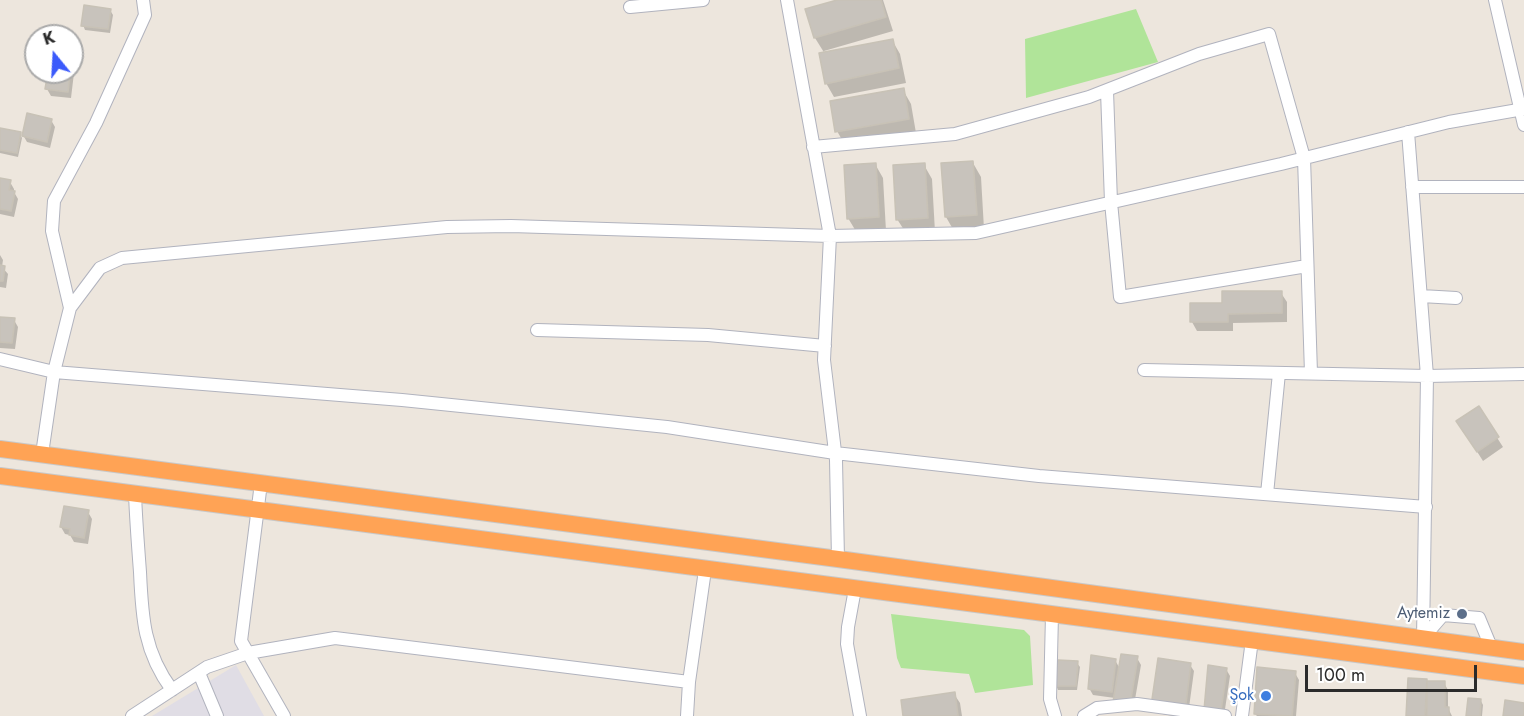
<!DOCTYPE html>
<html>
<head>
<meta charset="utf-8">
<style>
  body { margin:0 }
  #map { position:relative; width:1524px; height:716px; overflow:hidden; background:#ede6dd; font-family:Jost,sans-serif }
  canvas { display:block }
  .north { position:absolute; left:24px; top:24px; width:60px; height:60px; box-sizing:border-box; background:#fff; border:2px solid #aaa; border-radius:50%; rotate:342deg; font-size:16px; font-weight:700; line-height:24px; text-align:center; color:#2b2b2b }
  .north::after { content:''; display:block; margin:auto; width:21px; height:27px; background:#3b5afb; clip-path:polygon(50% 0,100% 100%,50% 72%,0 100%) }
  .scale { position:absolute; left:1305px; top:665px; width:172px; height:27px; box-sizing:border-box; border:3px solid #2b2b2b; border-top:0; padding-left:8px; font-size:18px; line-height:21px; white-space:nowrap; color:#2b2b2b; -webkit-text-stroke:4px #fff; paint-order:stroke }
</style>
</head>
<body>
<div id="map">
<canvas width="1524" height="716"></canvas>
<div class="north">K</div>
<div class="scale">100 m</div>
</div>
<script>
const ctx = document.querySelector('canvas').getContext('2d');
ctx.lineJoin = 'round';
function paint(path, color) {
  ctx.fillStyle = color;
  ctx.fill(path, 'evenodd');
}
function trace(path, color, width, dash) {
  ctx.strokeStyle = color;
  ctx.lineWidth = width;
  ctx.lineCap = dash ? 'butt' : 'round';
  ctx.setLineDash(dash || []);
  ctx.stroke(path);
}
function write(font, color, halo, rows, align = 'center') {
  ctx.font = font + ' Jost,sans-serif';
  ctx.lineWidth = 4.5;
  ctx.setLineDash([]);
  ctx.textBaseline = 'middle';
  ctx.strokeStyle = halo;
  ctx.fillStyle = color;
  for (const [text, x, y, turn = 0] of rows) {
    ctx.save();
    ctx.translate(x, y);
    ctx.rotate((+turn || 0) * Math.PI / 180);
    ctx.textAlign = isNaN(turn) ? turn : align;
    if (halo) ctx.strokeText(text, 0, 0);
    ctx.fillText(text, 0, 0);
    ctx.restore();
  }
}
paint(new Path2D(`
  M236 665 264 716H152Z`), '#e0dde5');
paint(new Path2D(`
  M1136 9 1158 62 1026 98 1025 39Z
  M891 614 1024 630 1030 636 1033 685 975 693 969 674 901 668 897 658Z`), '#b0e499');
paint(new Path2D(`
  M842 0H883L893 31 824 51 825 54 892 40 900 54 906 83 834 97 826 83 825 54 815 38 807 10Z
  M110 10 113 15 110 33 85 30 83 25Z
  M72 69 74 73 71 98 51 96 47 89 49 72H72Z
  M903 90 911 104 916 133 845 145 837 131Z
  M51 120 55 127 50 148 27 142 23 135Z
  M0 129 20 134 22 138 18 157 0 153Z
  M973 163 981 177 984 229 954 231 946 217 943 164Z
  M875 164 883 178 886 231 857 233 848 218Z
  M924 165 932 179 935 232 906 233 897 219Z
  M0 180 10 182 14 189V192L18 199 14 217 0 214Z
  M0 255 3 260 2 267 8 274 6 288 0 287Z
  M1281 293 1287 302V322L1233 323V331H1197L1192 322 1223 304Z
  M0 318 14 320 18 327 15 349 0 348Z
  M1478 408 1503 447 1483 461 1464 431Z
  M88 512 92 519 88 544 74 542 70 535 65 534 61 527Z
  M1137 658 1141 665 1133 711 1119 708 1115 698 1093 695 1089 688 1115 660 1120 669Z
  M1077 663 1080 667 1077 690H1058L1056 685Z
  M1190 665 1194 671 1188 715 1195 716H1173L1157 713 1153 706Z
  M1226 669 1230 676 1224 716H1209Z
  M1295 673 1299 680 1296 716H1257L1255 714Z
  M1426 680 1427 683H1444L1448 690V708L1452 716H1408Z
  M954 694 960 703 962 716H905Z
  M1481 701 1483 705 1482 716H1467Z`), '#0003');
const building = new Path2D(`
  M837 0H881L886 17 814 38 805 9Z
  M84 5 111 9 108 29 81 26Z
  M893 39 899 68 825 84 819 53Z
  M48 72H70L68 92 45 89Z
  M904 88 909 119 835 132 830 101Z
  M27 113 52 119 47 142 22 136Z
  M0 128 21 132 17 153 0 150Z
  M973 161 977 215 945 217 941 163Z
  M876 163 879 217 847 219 844 165Z
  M925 163 928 218 896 220 893 165Z
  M0 178 11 180 9 190 15 191 11 211 0 209Z
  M0 265 5 266 3 281H0Z
  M1222 291H1282V313L1228 314V322H1190V303H1222Z
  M0 317 15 318 12 343 0 342Z
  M1479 406 1499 437 1477 452 1456 421Z
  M64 506 89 510 84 538 69 535 70 529 60 527Z
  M1121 654 1138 656 1130 705 1113 702Z
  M1091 655 1116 659 1112 692 1088 689Z
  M1158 658 1191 663 1185 711 1151 706Z
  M1058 660 1078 661 1076 686H1054Z
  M1208 665 1227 668 1221 711 1204 710Z
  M1257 667 1296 671 1292 716 1254 714Z
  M1408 678 1427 679 1425 716H1406Z
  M1427 681H1445V707H1449V716H1427Z
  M955 692 958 716H903L901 700Z
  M1468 698 1481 699 1480 716H1466Z
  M1505 700 1524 703V716H1503Z`);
paint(building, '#c8c3bc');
trace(building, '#c8c2b6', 1.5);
const minor = new Path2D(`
  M787 0 830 236 824 360 836 460 838 559
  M1495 0 1524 125
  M630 7 703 0
  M1107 91 1111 202 1120 297 1307 266
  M1408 132 1427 376 1423 638
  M813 147 955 134 1089 97 1199 54 1269 34 1304 158 1311 373
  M1412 187H1524
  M1421 296 1456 298
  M70 308 100 268 122 258 447 227 511 226 830 236 976 233 1281 164 1449 122 1524 109
  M537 330 708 335 825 346
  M0 359 54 372 402 400 667 427 835 453 1039 476 1426 507
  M1144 370 1427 376 1524 374
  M42 454 54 372 70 308 52 231 54 201 96 123 145 15 143 0
  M261 483 241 641 284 716
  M135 494C136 520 138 546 140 572 142 618 144 652 172 690
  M1267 494 1279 373
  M855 589 848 627 847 644 860 716
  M1052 615 1050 699 1055 716
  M1423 638 1443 615 1479 618 1491 647
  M199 673 217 716
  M132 716 207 667 248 653 335 638 689 682
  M687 716 689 682 705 570
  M1084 716 1097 708 1137 704 1225 716
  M1242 716 1252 640`);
const highway = new Path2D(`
  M0 449 838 559 1524 652
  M0 476 1524 676`);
trace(minor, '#b1b3be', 14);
trace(highway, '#c8c8c8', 18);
trace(minor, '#fff', 12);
trace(highway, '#ffa355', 16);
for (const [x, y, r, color] of [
  [1462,614,6,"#5c6f8a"],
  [1266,696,6,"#3f7fe0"]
]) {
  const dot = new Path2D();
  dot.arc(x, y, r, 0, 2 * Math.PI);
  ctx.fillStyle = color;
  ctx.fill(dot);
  trace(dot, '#fff', 2);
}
write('16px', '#4e5e75', '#fff', [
  ["Aytemiz",1450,614]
], 'right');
write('16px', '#366cbe', '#fff', [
  ["Şok",1254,696]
], 'right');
</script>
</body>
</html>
